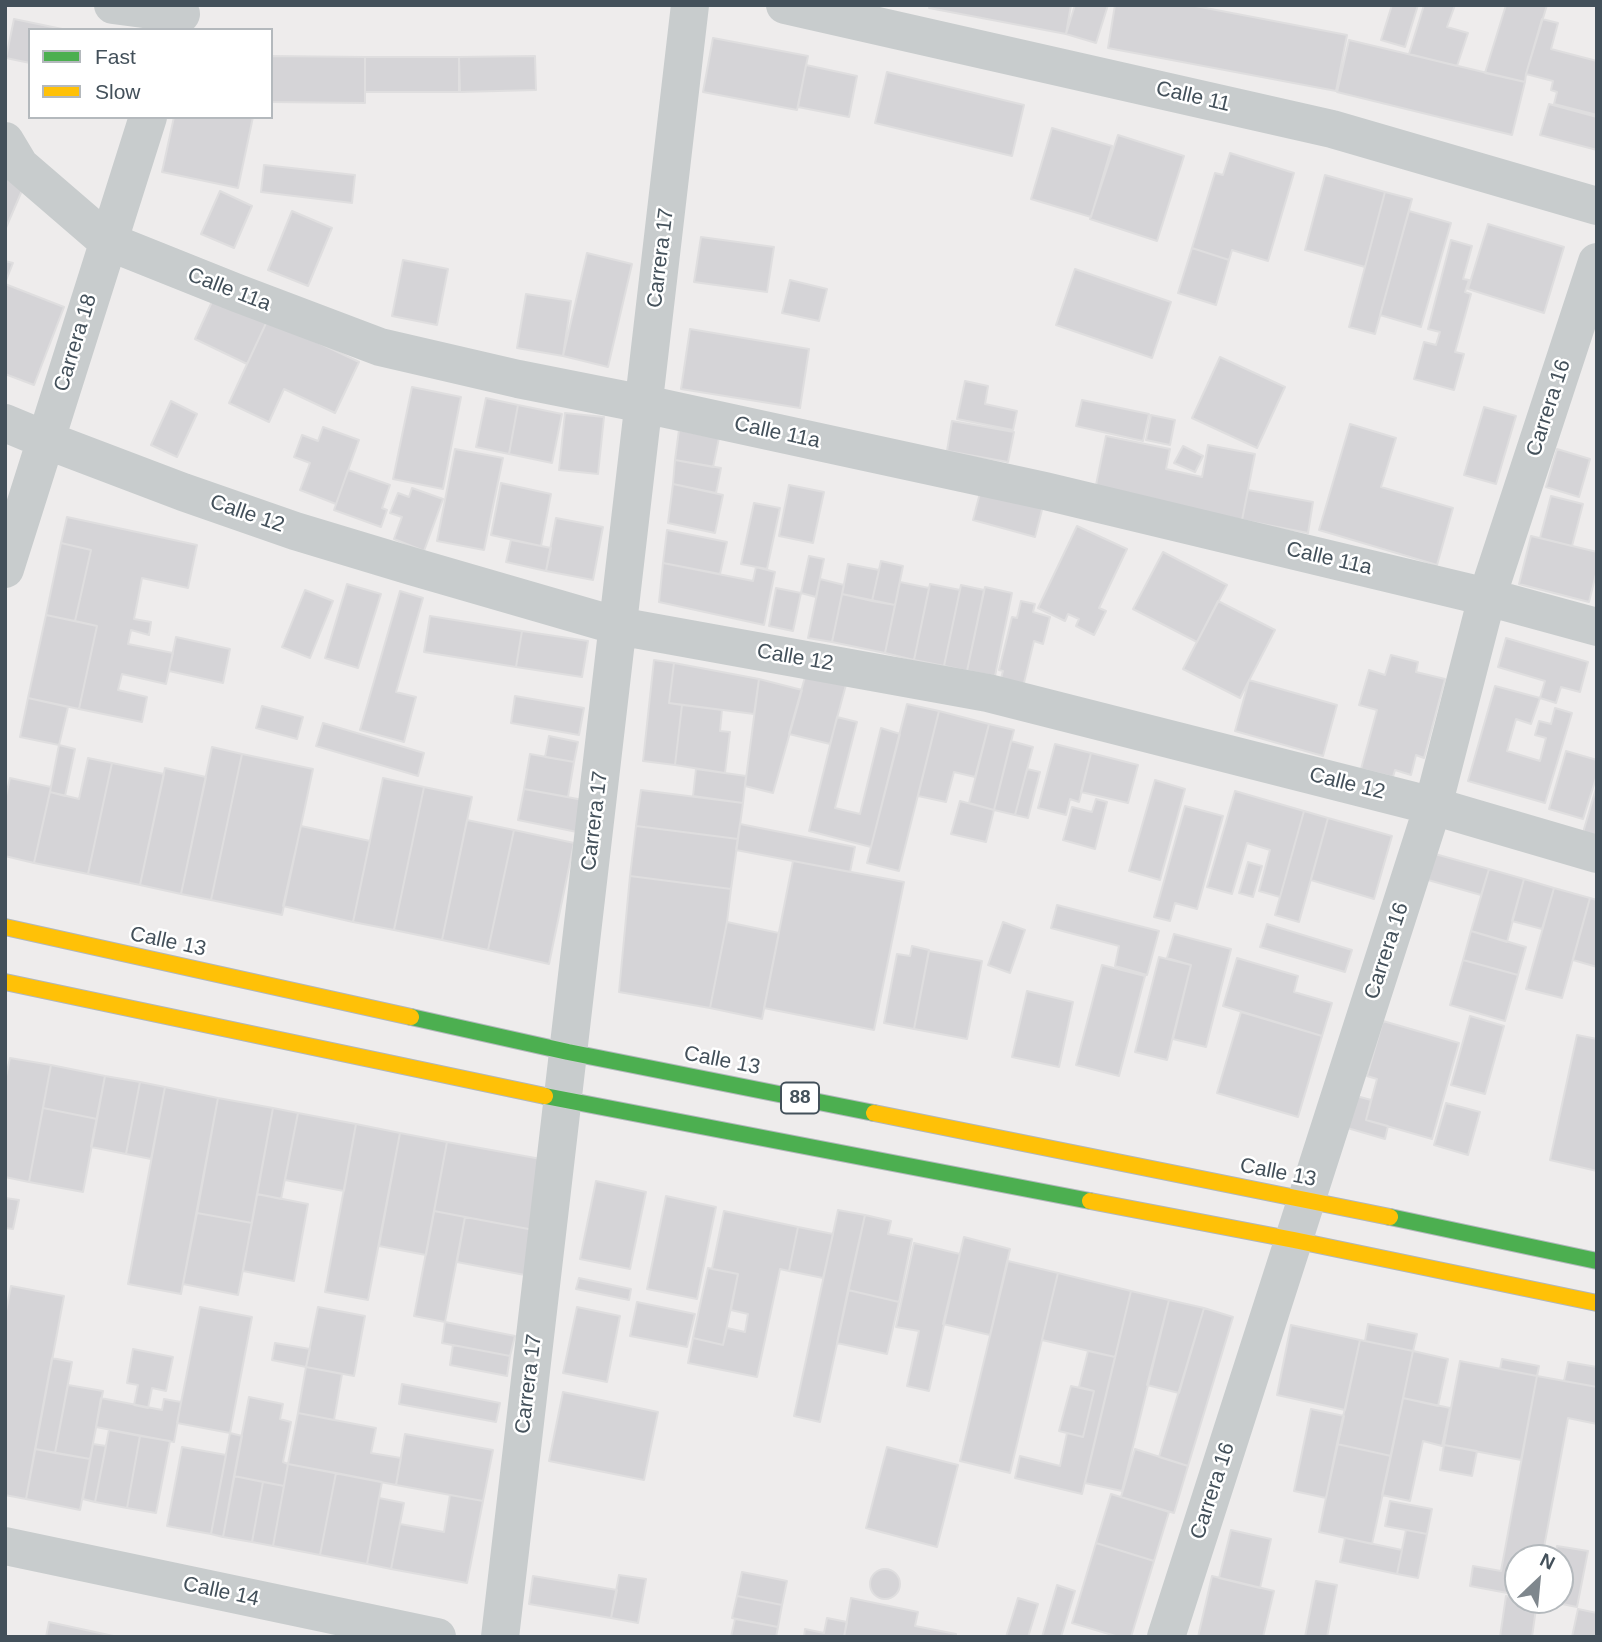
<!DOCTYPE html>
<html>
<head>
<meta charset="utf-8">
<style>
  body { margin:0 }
  #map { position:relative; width:1602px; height:1642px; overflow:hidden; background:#eeecec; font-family:Arial,sans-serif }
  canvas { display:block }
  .frame { position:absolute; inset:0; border:7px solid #43505a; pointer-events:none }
  .legend { position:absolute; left:28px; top:28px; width:245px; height:91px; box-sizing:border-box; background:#fff; border:2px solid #b4b9bd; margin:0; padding:9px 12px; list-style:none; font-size:21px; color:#43505a }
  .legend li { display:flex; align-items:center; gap:14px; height:35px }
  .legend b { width:35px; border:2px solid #b4b9bd }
  .north { position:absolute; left:1504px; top:1544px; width:70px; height:70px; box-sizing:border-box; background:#fff; border:2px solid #b4b9bd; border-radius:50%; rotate:26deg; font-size:19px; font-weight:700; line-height:28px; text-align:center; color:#43505a }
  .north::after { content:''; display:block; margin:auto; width:24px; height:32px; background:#7f878d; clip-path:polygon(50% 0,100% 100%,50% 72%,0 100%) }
</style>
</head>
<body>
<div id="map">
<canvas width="1602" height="1642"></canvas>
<div class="frame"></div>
<ul class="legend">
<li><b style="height:9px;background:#4caf50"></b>Fast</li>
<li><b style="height:9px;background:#ffc107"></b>Slow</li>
</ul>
<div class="north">N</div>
</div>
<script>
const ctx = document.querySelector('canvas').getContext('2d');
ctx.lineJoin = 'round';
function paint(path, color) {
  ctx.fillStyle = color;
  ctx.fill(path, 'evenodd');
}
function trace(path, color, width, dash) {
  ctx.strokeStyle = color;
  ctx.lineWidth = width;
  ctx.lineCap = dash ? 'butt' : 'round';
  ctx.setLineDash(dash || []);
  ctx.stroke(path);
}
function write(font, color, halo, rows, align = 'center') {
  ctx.font = font + ' Arial,sans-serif';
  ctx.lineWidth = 5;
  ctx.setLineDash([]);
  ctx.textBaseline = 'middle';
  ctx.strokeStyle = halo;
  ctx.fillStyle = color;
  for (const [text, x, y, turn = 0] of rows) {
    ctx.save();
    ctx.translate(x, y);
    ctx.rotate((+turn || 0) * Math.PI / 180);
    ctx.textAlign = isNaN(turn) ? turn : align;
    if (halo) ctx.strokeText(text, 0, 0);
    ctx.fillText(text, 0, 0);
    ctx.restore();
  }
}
const building = new Path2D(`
  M930 5H1071L1066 34 929 8Z
  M1075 5H1108L1096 43 1066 34Z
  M1115 5H1190L1347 35 1336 91 1108 48Z
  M1392 5H1418L1405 47 1381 40Z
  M1424 5H1455L1447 27 1468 33 1457 66 1409 54Z
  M1506 5H1547L1526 74 1525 82 1485 73Z
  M14 19 67 30H30V63L6 58Z
  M1542 19 1558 23 1551 49 1597 61V115L1554 104 1557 92 1551 90 1553 81 1526 74Z
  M713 38 808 56 797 110 703 92Z
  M1349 40 1525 82 1512 135 1337 92Z
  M271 56 365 57V103L271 102Z
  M535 56 536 90 460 92 459 57Z
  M365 57H459V92H365Z
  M806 65 857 76 849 117 798 107Z
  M887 72 1024 105 1012 156 875 123Z
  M1549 104 1597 117V150L1540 135Z
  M174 117H253L238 188 162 172Z
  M1052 128 1112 146 1091 217 1031 199Z
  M1118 135 1184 156 1157 241 1090 219Z
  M1230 153 1294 173 1268 261 1232 250 1229 260 1192 248 1215 173 1223 175Z
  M264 165 355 175 352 203 261 192Z
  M5 168 27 179 5 230Z
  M1325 175 1385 192 1365 267 1305 250Z
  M220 191 252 206 234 248 201 234Z
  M1385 192 1412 199 1375 334 1349 327Z
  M292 211 332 228 308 286 268 270Z
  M1409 211 1451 223 1421 327 1380 315Z
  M1488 224 1564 247 1544 313 1468 289Z
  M701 237 774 247 767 292 694 282Z
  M1451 240 1472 246 1463 279 1469 280 1465 292 1471 294 1455 352 1464 354 1454 390 1414 379 1424 342 1436 345 1440 332 1428 329Z
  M1192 248 1229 260 1216 305 1178 293Z
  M587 253 632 264 608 367 563 356Z
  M403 260 448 269 437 325 392 316Z
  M5 261 13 263 5 283Z
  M1075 269 1171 302 1152 358 1056 325Z
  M790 280 827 289 819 321 782 313Z
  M5 284 64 307 34 385 5 374Z
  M526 294 571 301 563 356 517 348Z
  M215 295 268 319 247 364 195 339Z
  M268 319 359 362 335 413 284 389 269 422 229 403Z
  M690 329 809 349 800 408 681 389Z
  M1220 357 1285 387 1257 448 1192 418Z
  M965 381 988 386 985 404 1017 411 1013 430 957 419Z
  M412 387 461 397 443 489 393 479Z
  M486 398 518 405 509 454 476 447Z
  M1082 400 1149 414 1143 441 1076 426Z
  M171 401 197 414 177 457 151 445Z
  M518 405 562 414 552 463 509 454Z
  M1484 407 1516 416 1496 484 1464 475Z
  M565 413 604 417 598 474 559 470Z
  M1151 415 1175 420 1170 445 1146 440Z
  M952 421 1014 432 1008 462 947 451Z
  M1350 424 1396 438 1381 487 1453 508 1437 565 1319 530Z
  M323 427 359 440 336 504 300 490 310 463 294 457 302 435 318 441Z
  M679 430 719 438 713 467 675 460Z
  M1106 436 1170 449 1166 469 1202 477 1208 445 1255 454 1242 520 1095 490Z
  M1183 446 1203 456 1195 472 1174 463Z
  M455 449 503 458 484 550 437 541Z
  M1557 449 1590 459 1579 497 1546 487Z
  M675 460 721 468 716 493 673 484Z
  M348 470 390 485 382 508 387 510 381 527 334 510Z
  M501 483 551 494 541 546 491 535Z
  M673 484 723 495 715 533 668 523Z
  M789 485 824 492 813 543 779 536Z
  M412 488 443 499 424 551 394 539 402 517 390 513 398 493 409 497Z
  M981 489 1043 506 1035 537 973 520Z
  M1248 490 1313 502 1308 533 1242 520Z
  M1551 496 1583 504 1572 546 1540 538Z
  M754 503 780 508 767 569 741 564Z
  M67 517 197 545 188 588 142 578 134 619 151 622 149 635 131 630 128 644 173 653 166 684 122 674 118 690 147 697 142 722 79 709 97 626 75 621 91 550 61 543Z
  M556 518 603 527 593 580 546 571Z
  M1077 526 1127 549 1099 608 1106 611 1094 635 1076 626 1079 619 1068 614 1065 621 1038 608Z
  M667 530 727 542 720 574 663 563Z
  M1531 536 1597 552V570L1589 602 1519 584Z
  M511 540 551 548 546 571 506 562Z
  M61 543 91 550 75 621 46 615Z
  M1163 552 1227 585 1197 642 1133 609Z
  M809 556 824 559 816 597 801 593Z
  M881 561 903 566 895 605 872 601Z
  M663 563 753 581 756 567 775 572 764 625 659 602Z
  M848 564 879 570 872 601 842 594Z
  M820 579 844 585 832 642 808 638Z
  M900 582 929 588 914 660 885 653Z
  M347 584 381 594 358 668 325 658Z
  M930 584 960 590 944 666 914 660Z
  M961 585 984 590 967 671 944 666Z
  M985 587 1012 593 995 676 967 671Z
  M776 588 801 593 793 631 769 626Z
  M305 590 333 601 310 658 282 647Z
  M400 591 423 598 396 692 416 697 404 742 360 730Z
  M842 594 895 605 885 653 832 642Z
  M1021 601 1035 604 1033 612 1050 617 1043 644 1034 641 1023 687 1000 682 1003 671 999 670 1012 617 1017 618Z
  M1218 601 1275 630 1240 698 1183 669Z
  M46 615 97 626 79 709 28 698Z
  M430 616 522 631 516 667 424 652Z
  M522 631 588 641 582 677 516 667Z
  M176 637 230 649 223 683 169 671Z
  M1506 638 1588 662 1580 692 1561 687 1556 703 1540 698 1545 681 1498 667Z
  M1391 655 1418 662 1416 672 1445 679 1424 758 1416 755 1411 775 1395 770 1393 777 1361 769 1377 710 1359 705 1369 670 1385 675Z
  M654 660 674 663 669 703 682 705 675 765 643 761Z
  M674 663 759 679 754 714 669 703Z
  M807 670 847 681 830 744 789 734Z
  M759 679 802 690 773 793 745 786Z
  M1249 680 1337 705 1323 756 1235 731Z
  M1495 686 1540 698 1531 724 1516 719 1507 751 1540 761 1546 738 1535 735 1539 721 1551 724 1555 708 1572 713 1545 803 1468 781Z
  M515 696 584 708 579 735 511 723Z
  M28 698 68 707 59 745 20 737Z
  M907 704 939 711 899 871 867 863Z
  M682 705 722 710 720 731 730 732 725 773 675 765Z
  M262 706 303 717 297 739 256 728Z
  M939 711 989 724 975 777 954 772 946 802 918 796Z
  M837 717 857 722 835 808 860 814 881 728 900 734 871 847 809 831Z
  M323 723 424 753 418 776 316 746Z
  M989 724 1014 730 994 810 969 803Z
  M549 736 578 742 574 762 545 757Z
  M1011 741 1033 747 1015 815 994 810Z
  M1055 744 1091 753 1079 802 1070 799 1066 815 1038 808Z
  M59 745 75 749 65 796 50 792Z
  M212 747 242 754 211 900 181 894Z
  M1566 751 1597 760V775L1583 819 1549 809Z
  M1091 753 1138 765 1128 803 1081 792Z
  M242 754 313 769 282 915 211 900Z
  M530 754 574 762 568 797 524 789Z
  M88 758 112 763 88 874 34 863 50 792 79 799Z
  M112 763 164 774 140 885 88 874Z
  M165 768 206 777 181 894 140 885Z
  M696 769 746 776 743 803 693 796Z
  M1027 769 1040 772 1028 818 1015 815Z
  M10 778 51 787 34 863 5 856V800Z
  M383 778 424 787 394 930 353 922Z
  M1155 780 1185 789 1160 880 1129 871Z
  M1597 785V840L1582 836Z
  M424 787 472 797 442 940 394 930Z
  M524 789 583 800 577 832 518 820Z
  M641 790 743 803 738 839 636 826Z
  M1235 791 1304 811 1280 897 1259 891 1270 850 1247 843 1232 894 1207 887Z
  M1096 799 1107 802 1095 849 1063 840 1072 807 1092 812Z
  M960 801 994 810 986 842 951 834Z
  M1185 806 1223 816 1197 909 1175 903 1170 921 1154 917Z
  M1304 811 1328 818 1299 922 1275 915Z
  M1328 818 1392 836 1374 899 1311 880Z
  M467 820 514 830 488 950 442 940Z
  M740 824 855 847 850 872 736 850Z
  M301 826 370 841 353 922 283 906Z
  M636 826 738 839 731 889 630 876Z
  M514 830 574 843 549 964 488 950Z
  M1435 854 1489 869 1481 895 1428 880Z
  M793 861 904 882 874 1030 764 1008Z
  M1248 862 1262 866 1253 897 1239 893Z
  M1489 869 1524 879 1507 942 1471 931Z
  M630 876 731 889 727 922 710 1008 619 992Z
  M1524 879 1554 888 1542 929 1512 921Z
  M1554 888 1590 898 1562 998 1526 989Z
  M1590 898 1597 900V967L1573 960Z
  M1057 905 1159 931 1147 975 1115 966 1119 946 1051 928Z
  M727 922 779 933 762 1019 710 1008Z
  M1003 922 1025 930 1010 973 988 965Z
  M1267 924 1352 950 1345 972 1260 947Z
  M1471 931 1526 947 1518 975 1463 960Z
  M1174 934 1231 949 1206 1047 1173 1039 1191 965 1167 958Z
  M912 946 929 950 914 1029 884 1023 897 954 910 956Z
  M929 951 982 961 967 1039 914 1029Z
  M1159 957 1191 965 1167 1060 1135 1052Z
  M1237 958 1298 976 1294 992 1332 1003 1322 1036 1223 1006Z
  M1463 960 1518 975 1505 1021 1450 1005Z
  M1102 965 1145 976 1119 1076 1076 1065Z
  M1027 991 1073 1002 1059 1067 1012 1057Z
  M1241 1012 1322 1036 1298 1117 1217 1093Z
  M1470 1016 1504 1026 1485 1094 1451 1085Z
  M1383 1021 1459 1043 1432 1139 1366 1120 1377 1079 1367 1076Z
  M1577 1035 1597 1039V1171L1550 1160Z
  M10 1058 51 1065 29 1182 5 1177V1081Z
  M51 1065 105 1076 97 1119 43 1108Z
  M105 1076 140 1082 126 1154 91 1147Z
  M140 1082 165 1087 151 1159 126 1154Z
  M165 1087 218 1098 181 1294 128 1284Z
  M1353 1095 1371 1100 1366 1120 1388 1126 1385 1139 1344 1127Z
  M218 1098 273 1108 252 1223 197 1213Z
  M1446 1103 1480 1112 1468 1155 1434 1145Z
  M43 1108 97 1119 83 1192 29 1182Z
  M273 1108 298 1113 281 1199 257 1194Z
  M298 1113 356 1124 344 1191 285 1180Z
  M356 1124 400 1133 368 1300 325 1292Z
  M400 1133 447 1142 426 1255 379 1246Z
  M447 1142 552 1161 539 1231 434 1211Z
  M596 1181 646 1192 630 1269 580 1259Z
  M257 1194 308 1204 294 1281 243 1271Z
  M666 1196 716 1207 697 1299 647 1289Z
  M5 1198 19 1200 13 1229 5 1228Z
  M838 1210 865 1215 820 1422 794 1416Z
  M434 1211 465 1217 445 1322 414 1316Z
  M724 1211 798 1227 789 1271 780 1269 757 1377 688 1363 693 1338 723 1345 727 1328 745 1332 748 1314 731 1310 738 1274 712 1269Z
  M197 1213 252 1223 238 1295 183 1284Z
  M865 1215 891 1221 888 1234 912 1239 899 1302 848 1290Z
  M465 1217 539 1231 530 1276 457 1262Z
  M798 1227 833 1234 823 1278 789 1271Z
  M964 1237 1010 1249 990 1335 943 1324Z
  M914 1243 960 1254 929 1391 907 1386 919 1331 896 1327Z
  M1008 1261 1058 1273 1010 1473 960 1461Z
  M708 1268 738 1274 723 1345 693 1338Z
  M1058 1273 1131 1291 1115 1357 1042 1340Z
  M579 1278 631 1289 629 1300 576 1289Z
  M11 1286 64 1296 26 1499 5 1495V1316Z
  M848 1290 899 1302 887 1354 837 1343Z
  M1131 1291 1169 1300 1122 1491 1085 1483Z
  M1169 1300 1204 1308 1179 1393 1147 1385Z
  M637 1302 695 1314 687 1347 630 1336Z
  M200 1307 252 1317 230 1433 177 1423Z
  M318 1307 365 1316 354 1376 306 1367Z
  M577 1307 620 1316 607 1382 563 1373Z
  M1204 1308 1233 1317 1188 1466 1159 1457Z
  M445 1322 515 1336 510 1356 442 1343Z
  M1368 1324 1417 1334 1413 1351 1365 1341Z
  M1291 1325 1360 1340 1345 1410 1277 1395Z
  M1360 1340 1413 1351 1391 1456 1337 1444Z
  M275 1343 310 1349 306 1367 272 1360Z
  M453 1345 510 1356 507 1376 450 1365Z
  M133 1349 173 1357 166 1391 152 1388 148 1408 134 1405 138 1385 127 1383Z
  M1088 1351 1115 1357 1082 1494 1015 1478 1020 1456 1060 1466 1067 1433 1083 1437 1094 1391 1079 1387Z
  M1413 1351 1448 1359 1438 1406 1403 1398Z
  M52 1358 72 1362 55 1453 35 1449Z
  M1502 1359 1539 1366 1537 1376 1500 1369Z
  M1460 1361 1537 1376 1521 1460 1444 1445Z
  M1568 1362 1597 1367V1387L1564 1381Z
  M306 1367 342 1374 334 1420 298 1413Z
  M1537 1376 1597 1387V1424L1568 1418 1542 1558H1518V1595L1470 1586 1473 1566 1501 1571Z
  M402 1384 500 1403 496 1422 399 1404Z
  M68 1385 103 1391 90 1459 55 1453Z
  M1071 1386 1094 1391 1083 1437 1059 1431Z
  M563 1392 658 1412 644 1480 549 1461Z
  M249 1397 283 1404 280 1419 291 1422 283 1462 288 1464 284 1486 234 1476Z
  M101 1398 162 1410 164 1399 181 1402 174 1442 96 1427Z
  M1403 1398 1450 1408 1442 1446 1423 1441 1410 1501 1382 1495Z
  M1311 1409 1344 1416 1326 1498 1294 1491Z
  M298 1413 376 1428 371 1453 401 1458 396 1485 288 1464Z
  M109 1430 140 1436 127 1508 95 1502Z
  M230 1433 242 1436 223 1537 211 1534Z
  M405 1434 493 1450 483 1501 396 1485Z
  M140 1436 170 1441 156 1513 127 1508Z
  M93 1444 106 1446 95 1502 83 1499Z
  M1337 1444 1391 1456 1372 1544 1319 1532Z
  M1444 1445 1477 1451 1472 1476 1440 1470Z
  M182 1447 226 1455 211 1534 167 1526Z
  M887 1447 958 1465 937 1547 866 1528Z
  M35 1449 90 1459 80 1510 26 1499Z
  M1135 1449 1188 1466 1174 1513 1121 1497Z
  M288 1464 336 1473 320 1555 273 1546Z
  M336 1473 382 1482 367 1564 320 1555Z
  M234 1476 263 1482 252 1542 223 1537Z
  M263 1482 284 1486 273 1546 252 1542Z
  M1111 1494 1169 1512 1154 1561 1096 1543Z
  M450 1495 483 1501 467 1583 391 1569 400 1524 444 1532Z
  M379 1498 404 1503 391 1569 367 1564Z
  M1390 1501 1432 1509 1427 1534 1385 1526Z
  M1231 1530 1271 1539 1260 1588 1219 1578Z
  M1406 1530 1427 1534 1418 1578 1397 1574Z
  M1345 1538 1402 1550 1397 1574 1340 1562Z
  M1096 1543 1154 1561 1131 1637H1119L1072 1623Z
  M1557 1546 1588 1551 1577 1607 1542 1600H1560V1558H1554Z
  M870 1584a15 15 0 1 1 30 0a15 15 0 1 1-30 0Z
  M742 1572 787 1581 782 1605 737 1596Z
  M619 1575 646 1579 638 1623 611 1618Z
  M533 1576 617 1590 611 1618 529 1604Z
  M1212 1576 1274 1591 1263 1637H1198Z
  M1316 1581 1337 1585 1327 1637H1305Z
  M1057 1585 1075 1591 1061 1637H1042Z
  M737 1596 782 1605 778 1627 732 1618Z
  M1506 1596 1518 1598V1600L1537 1601 1532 1637H1500Z
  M851 1598 918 1612 915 1626 956 1634V1637H844Z
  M1018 1598 1038 1604 1028 1637H1006Z
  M1578 1609 1597 1613V1637H1572Z
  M827 1618 847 1622 844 1637H804L805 1629 824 1633Z
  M735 1619 778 1627 776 1637H731Z
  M49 1622 118 1637H46Z`);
paint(building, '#d5d4d7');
trace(building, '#dfdedf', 2);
const fast = new Path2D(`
  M411 1017 568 1052 874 1113
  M545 1096 1090 1201
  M1390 1217 1597 1261`);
const slow = new Path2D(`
  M5 927 411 1017
  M5 982 545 1096
  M874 1113 1390 1217
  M1090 1201 1294 1240 1597 1303`);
trace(fast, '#b1b7bc', 18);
trace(slow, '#b1b7bc', 18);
trace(new Path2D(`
  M113 5 181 14
  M785 5 1332 129 1597 206
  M5 141 20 166 107 241 237 293 380 347 518 379 644 404 1045 491 1487 597 1597 627
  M5 423 46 440 183 492 295 531 411 566 618 626 988 693 1433 806 1597 854
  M5 569 148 117
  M5 1546 437 1637
  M500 1637 690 5
  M1166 1637 1433 806 1487 597 1597 262`), '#c8cccd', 38);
trace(fast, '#4caf50', 16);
trace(slow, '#ffc107', 16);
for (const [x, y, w] of [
  [800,1098,38]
]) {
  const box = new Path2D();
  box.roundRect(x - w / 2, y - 15.5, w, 31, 5);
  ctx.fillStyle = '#fff';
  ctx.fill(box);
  trace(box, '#43505a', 2);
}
write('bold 19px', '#43505a', null, [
  ["88",800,1098]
]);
write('21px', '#43505a', '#fff', [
  ["Calle 11",1193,97,13],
  ["Carrera 17",661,258,-83],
  ["Calle 11a",229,290,21],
  ["Carrera 18",76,343,-73],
  ["Carrera 16",1549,408,-72],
  ["Calle 11a",777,433,12],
  ["Calle 12",247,514,19],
  ["Calle 11a",1329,559,13],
  ["Calle 12",795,658,10],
  ["Calle 12",1347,784,14],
  ["Carrera 17",595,821,-83],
  ["Calle 13",168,942,12],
  ["Carrera 16",1387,951,-72],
  ["Calle 13",722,1061,11],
  ["Calle 13",1278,1173,11],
  ["Carrera 17",529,1384,-83],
  ["Carrera 16",1213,1491,-72],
  ["Calle 14",221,1592,12]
]);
</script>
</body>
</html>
